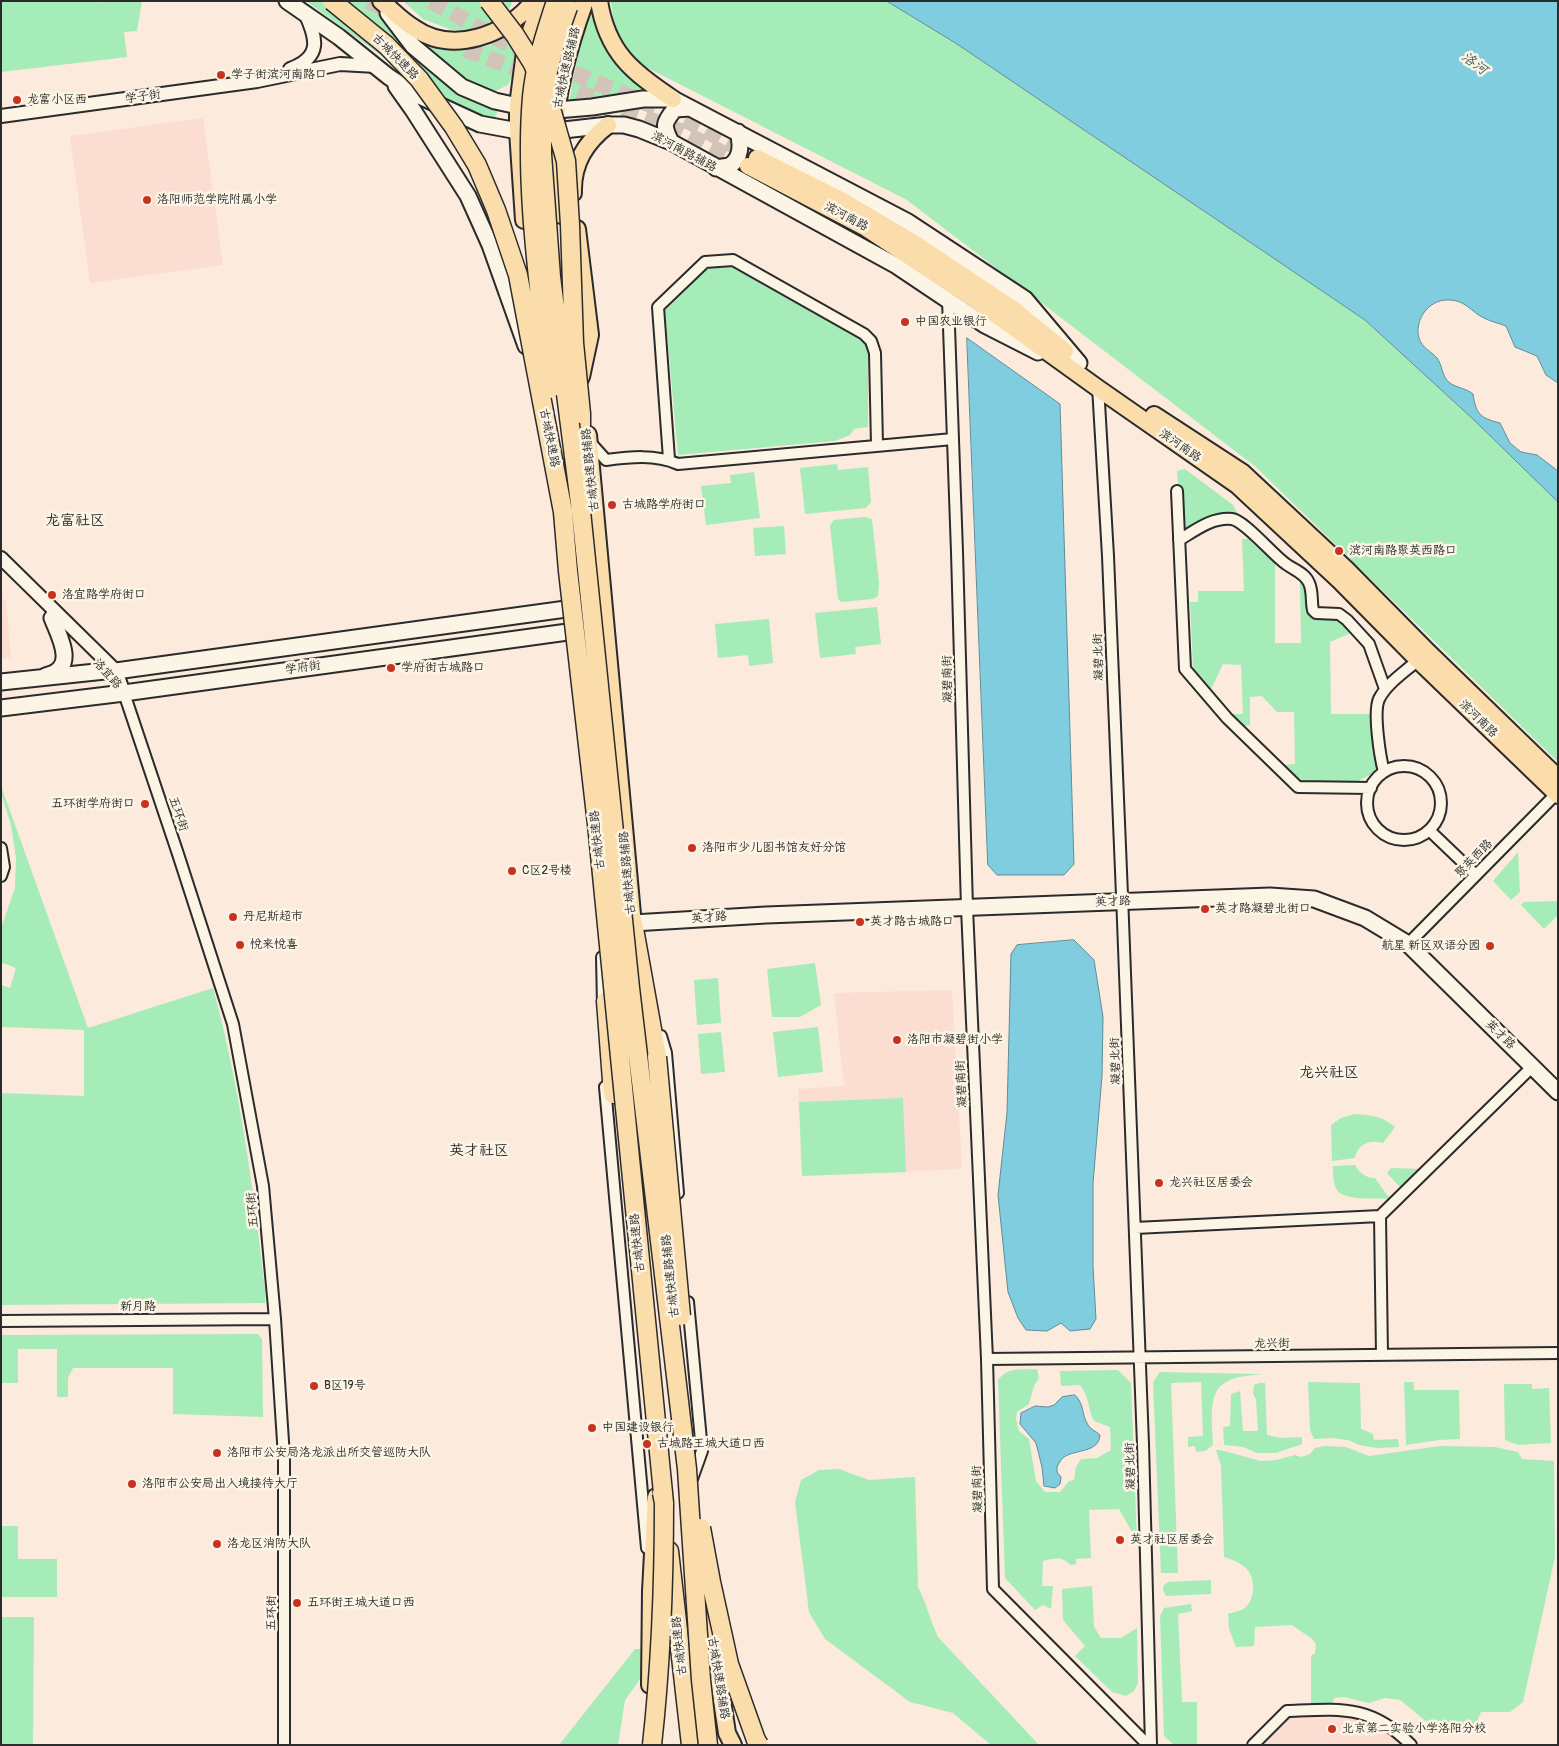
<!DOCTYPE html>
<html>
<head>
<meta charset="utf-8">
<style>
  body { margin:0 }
  #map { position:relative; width:1559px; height:1746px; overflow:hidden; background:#fceadc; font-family:Pangolin,sans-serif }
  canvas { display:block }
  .frame { position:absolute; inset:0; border:2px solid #2b2b2b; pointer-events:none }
</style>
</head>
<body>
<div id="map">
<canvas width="1559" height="1746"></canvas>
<div class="frame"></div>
</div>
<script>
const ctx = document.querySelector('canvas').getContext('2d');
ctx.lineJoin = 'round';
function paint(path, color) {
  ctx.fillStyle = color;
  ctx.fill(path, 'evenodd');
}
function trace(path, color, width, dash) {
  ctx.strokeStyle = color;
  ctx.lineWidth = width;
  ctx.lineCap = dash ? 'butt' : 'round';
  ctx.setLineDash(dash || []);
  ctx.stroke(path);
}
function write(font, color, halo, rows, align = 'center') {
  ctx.font = font + ' Pangolin,"LXGW WenKai TC",sans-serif';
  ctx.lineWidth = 5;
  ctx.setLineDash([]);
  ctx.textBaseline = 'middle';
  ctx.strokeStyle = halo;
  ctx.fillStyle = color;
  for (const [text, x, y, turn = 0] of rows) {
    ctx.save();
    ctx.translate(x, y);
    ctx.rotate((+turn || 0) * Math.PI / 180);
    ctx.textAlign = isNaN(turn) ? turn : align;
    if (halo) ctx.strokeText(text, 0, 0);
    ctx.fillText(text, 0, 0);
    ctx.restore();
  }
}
paint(new Path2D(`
  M203 118 223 265 90 283 70 136Z
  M1 597 6 601 11 657 1 659Z
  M952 990 962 1169 802 1176 798 1089 844 1086 834 993Z
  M1293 1713H1346L1373 1720 1407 1745H1260L1278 1725Z`), '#fcddd2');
paint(new Path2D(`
  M1 1H95L98 3 99 1H142L137 31 124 32 127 57 1 72Z
  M306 1H368L388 25 422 61 497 108V113L495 117 489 118 441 99Z
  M403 1H513L507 14 472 30H452L423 19Z
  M593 1 596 28 608 54 625 74 655 92 633 91 569 102 584 24Z
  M611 1H887L957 44 1365 320 1474 420 1558 502V762L1256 467 907 200 640 64 615 32Z
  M520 27 514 74 508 85 491 93C456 78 434 55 407 30L446 47 476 48 491 45Z
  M731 267 865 342 868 353V427L854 429 850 435 835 441 678 455 665 311 707 268Z
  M837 464 838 470 868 467 871 502 866 508 805 514 800 468Z
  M1185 469 1233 505 1237 513 1189 529H1184L1181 525 1177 471Z
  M754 472 760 518 706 525 701 486 731 483 730 475Z
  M865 517 872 519 879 583 878 596 873 599 841 602 838 599 830 525 834 520Z
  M784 526 786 554 755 556 753 528Z
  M1242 539H1248L1275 563V643H1301L1300 582 1307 585 1310 612 1335 617 1351 633 1330 642 1331 714H1372L1378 771 1356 782 1302 781 1284 765 1295 764 1294 712H1277L1262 696 1250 697V725L1244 726 1231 714H1243L1241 665 1223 664 1211 689 1193 668 1190 602H1198V591H1244Z
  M877 607 881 644 855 647 856 654 820 658 815 613Z
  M769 619 773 663 749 666 748 655 718 658 715 624Z
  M1 786 88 1028 213 988C240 1087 253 1187 265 1289V1303L1 1305V1093L84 1096V1030L1 1027V985L10 988 16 968 3 963 1 967V928L15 888 16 858 11 825 1 793Z
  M1518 852 1520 892 1511 900 1493 881Z
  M1558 901V915L1544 929 1521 905 1524 902Z
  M815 963 821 1005 800 1017H772L767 969Z
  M718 978 721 1023 697 1025 694 980Z
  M818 1027 823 1072 778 1077 773 1032Z
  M721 1032 725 1072 701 1074 698 1034Z
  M903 1098 906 1172 802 1176 799 1102Z
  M1354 1114C1372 1115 1381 1116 1395 1127L1383 1143C1370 1139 1357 1144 1355 1158L1332 1161 1331 1125 1341 1118Z
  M1355 1165C1360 1173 1365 1178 1375 1178L1390 1199C1377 1198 1344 1201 1337 1190 1333 1183 1333 1174 1333 1166Z
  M1391 1168 1420 1169 1401 1188 1387 1173Z
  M258 1334 262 1339 263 1417 173 1414V1368H73L68 1378V1397H57V1349H18V1383H1V1335Z
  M1037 1369 1039 1378 1034 1386 1029 1404 1017 1412 1016 1419 1019 1431 1029 1439 1036 1481 1045 1492H1060L1069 1481 1074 1480 1076 1467 1081 1459 1097 1458 1111 1450 1110 1427 1094 1421C1087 1407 1090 1398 1080 1385L1061 1386 1060 1371 1118 1370 1131 1383 1137 1541 1119 1509 1089 1510 1091 1558 1076 1559V1564L1071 1565C1061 1556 1055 1558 1043 1561L1042 1586H1053L1051 1609 1043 1605 1035 1610 1005 1578 998 1380C1008 1366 1021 1370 1037 1369Z
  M1160 1372 1261 1374C1250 1376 1235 1376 1226 1382 1206 1392 1213 1426 1213 1445L1205 1451 1196 1452 1195 1446 1188 1447V1437L1203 1436 1201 1382 1171 1383 1178 1573H1161L1153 1382Z
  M1308 1382 1360 1383 1361 1429 1373 1434 1374 1440 1398 1439 1399 1447 1377 1448 1359 1445 1348 1440 1331 1438 1314 1439 1310 1430Z
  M1404 1382H1414V1390H1459L1460 1439 1439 1440 1406 1445Z
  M1259 1383H1265L1267 1435 1281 1438 1302 1437V1444L1276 1453H1257L1243 1447 1224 1445 1223 1427 1230 1426 1231 1394 1240 1391 1243 1431H1258L1256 1399 1253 1394 1254 1385Z
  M1504 1384H1532V1389L1549 1388 1551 1443 1518 1445 1505 1440Z
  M1324 1446 1346 1447 1369 1456 1440 1446 1495 1447 1518 1452 1522 1459 1554 1461 1555 1557 1523 1702 1510 1712H1481L1475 1726 1449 1727 1428 1723 1400 1700 1385 1698 1369 1703 1344 1697 1334 1698 1332 1705 1315 1706 1311 1703V1656L1315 1653 1316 1644C1310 1635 1302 1633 1292 1625L1255 1627 1254 1646 1236 1647 1229 1629 1228 1614C1233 1612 1242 1611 1246 1607 1251 1602 1253 1594 1253 1588 1254 1569 1240 1562 1224 1557L1221 1466 1216 1450H1220L1261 1461 1276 1460 1295 1455 1301 1457 1310 1454 1315 1448Z
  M839 1469 869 1480 915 1477 918 1587C926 1602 930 1620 938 1637L1039 1745H991L953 1713 910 1702 825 1639 809 1612 795 1502 801 1480 819 1470Z
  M1 1526H18V1559H57V1597H1Z
  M1211 1580V1594L1166 1596 1163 1590 1164 1585 1168 1582Z
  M1092 1586 1094 1627 1101 1638H1121L1137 1628 1138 1683 1134 1691 1126 1696 1112 1692 1075 1656 1085 1646 1063 1620 1062 1589Z
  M1191 1604 1192 1611 1178 1614 1182 1702H1197V1745H1174L1164 1736 1160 1616 1164 1608Z
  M1 1617H34L33 1745H1Z
  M635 1649H642L644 1667 641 1678 625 1700 618 1745H559Z`), '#a5ecb9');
const water = new Path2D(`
  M887 1H1558V383L1546 375 1537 356 1515 347 1506 326C1499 323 1491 322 1484 318 1471 312 1465 299 1447 300 1428 300 1414 321 1419 338 1422 348 1431 351 1437 358 1442 365 1442 373 1446 379 1452 388 1465 387 1473 394 1476 414 1480 418 1500 423L1510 443 1521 452 1537 455 1558 471V502L1474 420 1365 320 957 44Z
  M967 338 1060 404 1074 864 1064 875H997L988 865Z
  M1074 940 1094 960 1103 1017 1102 1076 1093 1183V1267L1096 1319 1090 1329 1070 1331 1061 1323 1047 1331 1026 1330 1018 1318 1008 1292 998 1195 1007 1113 1011 954 1017 945Z
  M1075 1395C1085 1405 1081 1414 1088 1425 1091 1430 1096 1431 1100 1435 1099 1453 1076 1449 1064 1457 1061 1459 1059 1463 1057 1467V1472L1061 1477 1060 1484 1055 1488 1044 1486 1042 1467 1036 1443 1020 1424 1021 1413 1035 1406 1048 1407 1054 1405 1062 1397Z`);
paint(water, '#81cde0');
trace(water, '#5f8c98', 1);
trace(new Path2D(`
  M368 1 393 13
  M431 1 497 38 530 54
  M444 39 467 50 680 131 748 166
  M552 64 684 119 757 158`), '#d2c4b9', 16, [16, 8]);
const minor = new Path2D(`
  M948 299 957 552 967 908 987 1359 993 1589 1148 1745
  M1098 386 1108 556 1122 895 1143 1444 1151 1745
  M589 441 606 460C630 457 655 454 678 464L953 439
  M669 459 658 307 705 262 733 260 864 334 871 341 875 353 877 445
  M1177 491 1185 669 1227 718 1298 787 1371 788
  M1179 540C1196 530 1212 517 1232 519 1245 521 1273 555 1286 564 1294 570 1305 573 1309 583 1313 591 1311 602 1313 610L1316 613 1339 614 1347 620 1369 644 1385 689
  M124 693 178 854 233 1024 263 1186 275 1319 284 1457V1745
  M1367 803a37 37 0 1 1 74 0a37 37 0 1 1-74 0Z
  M1384 772C1380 757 1373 712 1379 699 1387 683 1405 672 1418 660
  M1429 830 1476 875
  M1 848 4 867 1 876
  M1408 944 1558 792
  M602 957 603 1005
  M661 1036 666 1053 678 1193
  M605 1087 647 1548
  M1135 1228 1380 1216
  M688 1302 702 1451 692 1479
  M1 1321 275 1319
  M1382 1355 1380 1216 1533 1066
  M987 1359 1558 1353
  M1253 1745 1287 1711C1340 1709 1371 1704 1411 1745`);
const tertiary = new Path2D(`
  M290 69C322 57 317 39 305 13
  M1 116 257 81 340 64 376 66
  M1 558 116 671 124 693`);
const secondary = new Path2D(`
  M287 1 339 37 389 77 415 94 480 124 518 131H555L608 125H624L639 129 671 142 897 266 985 325 1038 352
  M388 13 413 46 462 87 495 101 518 106 557 110 592 107 643 99H673L908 222 1025 299 1079 363
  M396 86 413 110 468 196 490 245 526 346
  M671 142C663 126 663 123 675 109L690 108
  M716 168C719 167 725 167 729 166 742 159 741 143 738 132
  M45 676C78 669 60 638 52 618
  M1 682 105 671H116L566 609 602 602
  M1 708 124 693 604 627
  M623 929 633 923 766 915 1270 896 1314 899 1365 918 1408 944 1558 1092`);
const primary = new Path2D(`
  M381 1C392 10 402 21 414 28 453 55 506 35 534 1
  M599 1C607 52 632 72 673 99
  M757 158 843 201 917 245 1013 309 1065 351
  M748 166 866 228 974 299 1099 389 1237 485 1340 581 1418 660 1558 795
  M573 193C572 163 586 142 608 125
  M561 215C559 187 555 159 555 131 556 91 571 40 585 1
  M524 220 518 131V106L526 44 542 1
  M577 229 590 335 581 377
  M1154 415 1243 473 1346 569 1427 651 1558 778
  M588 435 634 936
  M643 1023 651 1090
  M704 1584 727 1733 733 1745
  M650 1685 651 1591 656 1497`);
const trunk = new Path2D(`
  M581 414V463
  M633 923 657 1057
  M606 1001 613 1094
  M669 1551 691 1745`);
trace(minor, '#2b2b2b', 14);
trace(tertiary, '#2b2b2b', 16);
trace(secondary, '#2b2b2b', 19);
trace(primary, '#2b2b2b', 20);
trace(trunk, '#2b2b2b', 21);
trace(minor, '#fcf5e5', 10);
trace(tertiary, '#fcf5e5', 12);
trace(secondary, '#fcf5e5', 15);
trace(primary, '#fbddab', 16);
trace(trunk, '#fbddab', 18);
const trunkBridge = new Path2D(`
  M332 1 386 45 419 79 454 127 477 165 496 210 518 275 563 512 568 571 597 824 664 1503
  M489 1 515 35 533 64 552 112 566 161 570 225 574 343 581 414
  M568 7 555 44 548 71 542 117V154L551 277 581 511 630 988 687 1469 701 1680 708 1745
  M550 389C541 296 524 191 532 97 535 64 546 32 556 1
  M657 1057 681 1316
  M701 1528 711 1582 729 1664 756 1740 759 1745
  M652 1745C661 1664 664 1584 664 1503L662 1493`);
trace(trunkBridge, '#2b2b2b', 21, []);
trace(trunkBridge, '#fbddab', 18);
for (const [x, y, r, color] of [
  [221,75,5,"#c8321e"],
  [17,100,5,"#c8321e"],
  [147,200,5,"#c8321e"],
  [905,322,5,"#c8321e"],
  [612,505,5,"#c8321e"],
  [1339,551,5,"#c8321e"],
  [52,595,5,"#c8321e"],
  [391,668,5,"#c8321e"],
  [145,804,5,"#c8321e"],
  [692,848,5,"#c8321e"],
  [512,871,5,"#c8321e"],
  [1205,909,5,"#c8321e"],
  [233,917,5,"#c8321e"],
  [860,922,5,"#c8321e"],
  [240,945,5,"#c8321e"],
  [1490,946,5,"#c8321e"],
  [897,1040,5,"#c8321e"],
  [1159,1183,5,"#c8321e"],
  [314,1386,5,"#c8321e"],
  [592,1428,5,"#c8321e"],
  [647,1444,5,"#c8321e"],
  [217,1453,5,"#c8321e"],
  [132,1484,5,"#c8321e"],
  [1120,1540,5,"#c8321e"],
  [217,1544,5,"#c8321e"],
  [297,1603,5,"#c8321e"],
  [1332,1729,5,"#c8321e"]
]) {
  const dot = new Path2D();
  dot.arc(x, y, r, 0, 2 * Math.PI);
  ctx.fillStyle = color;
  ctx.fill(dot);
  trace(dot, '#fcf5e5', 2);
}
write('12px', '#2b2b2b', '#fcf5e5', [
  ["古城快速路",395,57,45],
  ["古城快速路辅路",567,68,-77],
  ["学子街",143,97,-8],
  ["滨河南路辅路",684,152,28],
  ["滨河南路",846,217,28],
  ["古城快速路",549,438,79],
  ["滨河南路",1180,446,35],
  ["古城快速路辅路",591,470,-96],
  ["凝碧北街",1099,657,-92],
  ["学府街",303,668,-8],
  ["洛宜路",107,674,48],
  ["凝碧南街",948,679,-91],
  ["滨河南路",1478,719,44],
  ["五环街",178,814,71],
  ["古城快速路",598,840,-96],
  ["聚英西路",1474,859,-46],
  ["古城快速路辅路",628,873,-95],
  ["英才路",1113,902,-2],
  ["英才路",709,918,-4],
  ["英才路",1500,1035,44],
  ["凝碧北街",1116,1061,-92],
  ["凝碧南街",962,1084,-93],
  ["五环街",253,1210,-95],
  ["古城快速路",638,1243,-96],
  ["古城快速路辅路",671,1276,-96],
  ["新月路",138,1307],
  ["龙兴街",1272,1344,-1],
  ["凝碧北街",1131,1466,-92],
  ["凝碧南街",978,1489,-92],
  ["五环街",272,1613,-90],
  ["古城快速路",680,1646,-96],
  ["古城快速路辅路",718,1678,81]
]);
write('12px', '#2b2b2b', '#fcf5e5', [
  ["学子街滨河南路口",231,75],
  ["龙富小区西",27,100],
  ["洛阳师范学院附属小学",157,200],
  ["中国农业银行",915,322],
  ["古城路学府街口",622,505],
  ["滨河南路聚英西路口",1349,551],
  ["洛宜路学府街口",62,595],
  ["学府街古城路口",401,668],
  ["五环街学府街口",135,804,"right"],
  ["洛阳市少儿图书馆友好分馆",702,848],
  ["C区2号楼",522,871],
  ["英才路凝碧北街口",1215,909],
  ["丹尼斯超市",243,917],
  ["英才路古城路口",870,922],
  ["悦来悦喜",250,945],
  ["航星 新区双语分园",1480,946,"right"],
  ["洛阳市凝碧街小学",907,1040],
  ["龙兴社区居委会",1169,1183],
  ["B区19号",324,1386],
  ["中国建设银行",602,1428],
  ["古城路王城大道口西",657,1444],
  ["洛阳市公安局洛龙派出所交管巡防大队",227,1453],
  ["洛阳市公安局出入境接待大厅",142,1484],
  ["英才社区居委会",1130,1540],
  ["洛龙区消防大队",227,1544],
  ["五环街王城大道口西",307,1603],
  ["北京第二实验小学洛阳分校",1342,1729]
], 'left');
write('italic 14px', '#455c61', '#fcf5e5', [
  ["洛河",1474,64,37]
]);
write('15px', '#2b2b2b', '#fcf5e5', [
  ["龙富社区",75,521],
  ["龙兴社区",1329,1073],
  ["英才社区",479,1151]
]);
</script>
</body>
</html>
